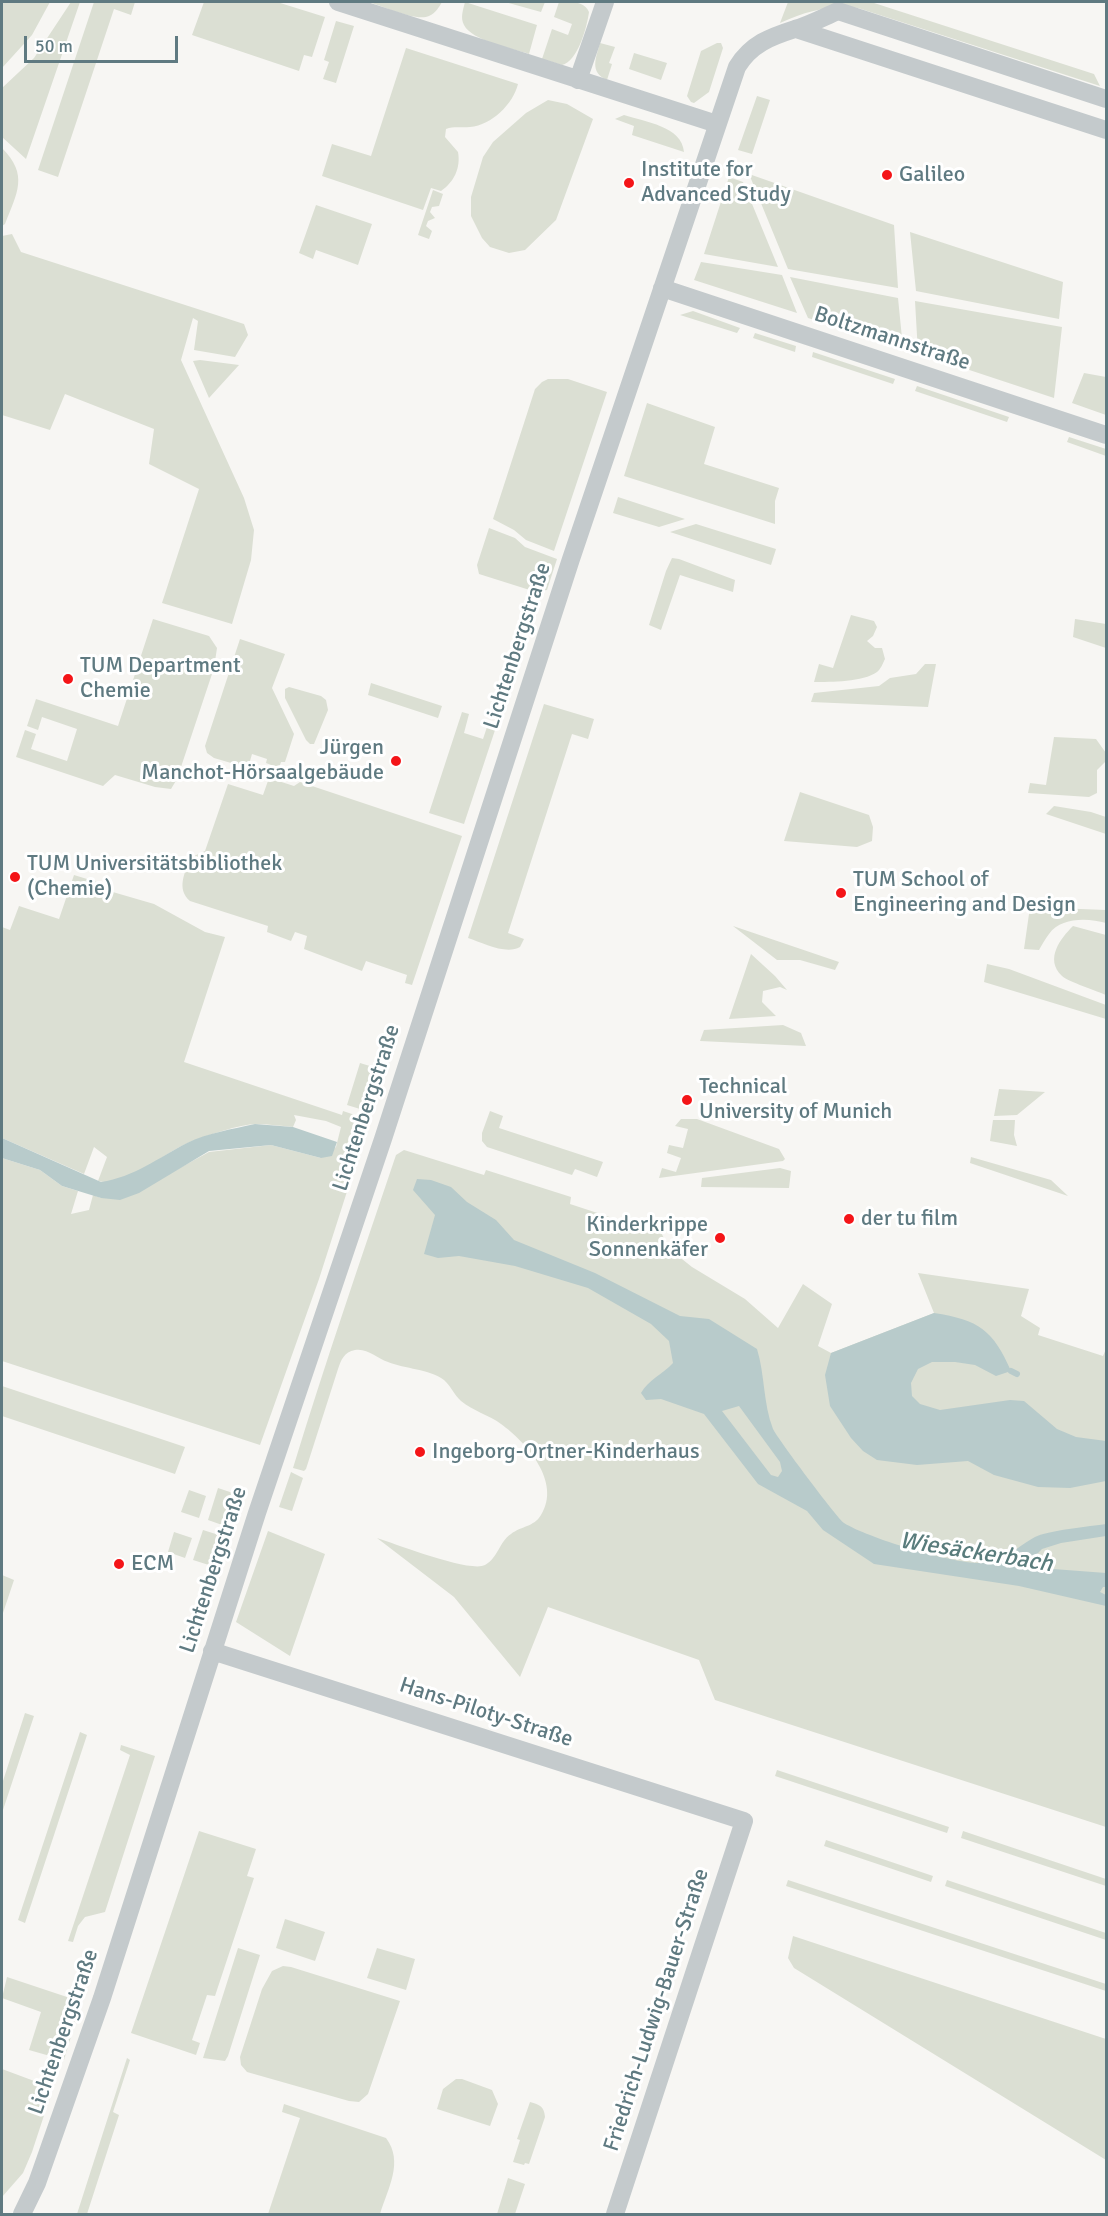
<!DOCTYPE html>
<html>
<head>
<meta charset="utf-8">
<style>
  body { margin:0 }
  #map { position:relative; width:1108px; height:2216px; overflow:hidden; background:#f7f6f3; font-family:Signika,sans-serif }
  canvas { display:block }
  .frame { position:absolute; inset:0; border:3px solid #5f7a81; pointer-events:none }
  .scale { position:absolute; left:24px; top:36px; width:154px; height:27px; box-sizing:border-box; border:3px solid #5f7a81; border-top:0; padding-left:8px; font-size:18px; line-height:21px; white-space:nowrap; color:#5f7a81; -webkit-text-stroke:4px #fff; paint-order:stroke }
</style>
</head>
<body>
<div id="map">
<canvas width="1108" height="2216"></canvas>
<div class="frame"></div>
<div class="scale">50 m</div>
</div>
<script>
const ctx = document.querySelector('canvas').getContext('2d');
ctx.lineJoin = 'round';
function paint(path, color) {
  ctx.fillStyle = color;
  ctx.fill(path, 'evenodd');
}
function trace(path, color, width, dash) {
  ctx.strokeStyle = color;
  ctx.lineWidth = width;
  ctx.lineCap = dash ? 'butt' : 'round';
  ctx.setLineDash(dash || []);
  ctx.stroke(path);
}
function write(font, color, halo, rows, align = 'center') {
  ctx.font = font + ' Signika,sans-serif';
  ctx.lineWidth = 6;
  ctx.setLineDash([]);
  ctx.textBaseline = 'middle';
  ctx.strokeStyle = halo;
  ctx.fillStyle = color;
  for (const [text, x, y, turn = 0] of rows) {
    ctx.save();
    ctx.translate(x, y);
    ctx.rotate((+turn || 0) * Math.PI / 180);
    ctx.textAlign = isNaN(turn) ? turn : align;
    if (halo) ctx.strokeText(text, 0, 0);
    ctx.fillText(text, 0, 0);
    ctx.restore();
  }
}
paint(new Path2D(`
  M2 2H50L32 35 2 68Z
  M71 2H80L26 159 2 137V88L34 58Z
  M94 2H135L131 15 114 9 58 177 38 170Z
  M204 2H277L325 17 312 57 304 55 299 71 192 35Z
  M369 2H442C439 7 436 13 429 16 417 22 382 6 369 2Z
  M465 2 537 25 529 54C512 48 472 41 464 25 460 18 463 10 465 2Z
  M505 2H545L541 12Z
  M559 2C570 2 584 0 589 12 587 27 578 61 562 65L542 59 552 29 568 35 572 24 554 17Z
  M788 2H871L1094 74 1100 86 858 8C827 6 809 10 780 23Z
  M336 21 354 26 336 83 323 79 329 62 324 60Z
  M600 43 615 47 609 63 612 64 607 80C589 72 596 58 600 43Z
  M717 43H721L723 48 709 92 694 103 691 102 687 96 701 51Z
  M406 48 518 84C513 104 492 125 470 127 461 128 454 126 446 129L445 137 458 152C461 168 454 182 441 191L431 188 423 210 322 176 332 144 371 156Z
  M634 53 667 63 661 80 629 69Z
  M757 96 770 100 752 154 738 150Z
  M548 100 567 104 593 119 556 220 525 250 509 253 490 247 482 238 471 216V197L483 157 493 142 526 113Z
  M624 115C645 122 682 126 684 152L632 135 634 126 615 119Z
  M2 148C29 175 17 193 5 224L2 226Z
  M749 174 894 225 898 288 788 269Z
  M729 177 743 182 778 267 704 254Z
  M433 190 443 194 439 206 432 207 430 212 435 218 428 221 426 226 432 231 429 239 418 235Z
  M316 205 372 224 358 265 316 250 313 259 299 253Z
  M910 232 1063 282 1059 319 916 291Z
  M12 234 21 252 244 324 248 335 235 357 194 350 198 321 193 318 181 360 244 498 254 530 251 560 232 624 162 603 199 489 149 464 154 429 65 394 50 430 2 415V236Z
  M701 262 782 275 797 313 694 280Z
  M790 277 898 298 903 348 808 318Z
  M915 301 1062 327 1054 398 918 353Z
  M693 311 740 328 737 333 680 315Z
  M755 333 796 346 795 352 753 338Z
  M813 352 895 379 893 384 812 357Z
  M200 360 239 365 209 398 193 361Z
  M1084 373 1106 377V415L1072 403Z
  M548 379H568L607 392 554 551 526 540 514 530 493 519 535 389 542 382Z
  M917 386 1009 417 1007 422 915 391Z
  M647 403 715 427 704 464 779 488 775 501V524L624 476Z
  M1069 437 1106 449V456L1067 442Z
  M618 497 685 519 659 527 613 513Z
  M696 524 776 549 771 565 670 532Z
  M489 528 515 538 525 547 557 559 547 590 536 592 479 574 477 565Z
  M672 558 679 559 735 580 733 592 680 575 661 630 649 625 666 571Z
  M851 615 874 621 877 627 873 636 867 641 875 648H882L885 659C883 663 881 669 877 672 863 682 831 682 814 682L819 664 833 668Z
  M153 619 209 636 217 648 214 668 177 779 171 789 155 787 115 775 103 786 16 757 25 730 36 734 31 749 67 761 77 729 42 717 38 730 27 726 36 699 118 726Z
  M1075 619 1106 624V648L1073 637Z
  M240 639 285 654 272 688 294 734 285 762H281L279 768 266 763 267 759 252 754 248 768 214 758 207 753 205 746Z
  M925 664H936L928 707 811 702 814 693 879 686 890 678 916 674Z
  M371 683 442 706 438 718 368 695Z
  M289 687 321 696 326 700 328 710 314 744H310L306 740 285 698V689Z
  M544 704 594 719 588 739 572 734 508 933 524 939 520 947C506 955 483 943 468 938Z
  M462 712 469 714 464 733 483 739 489 721 497 724 464 824 429 813Z
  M1054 737 1096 739 1106 753V761L1097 770V793L1089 797 1028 793 1030 783 1046 785Z
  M269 778 294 786 300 782 462 836 412 985 405 983 407 975 366 961 362 971 304 949 307 936 295 932 291 941 267 932 268 926 190 901C176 889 185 873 190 858L205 851 228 784 263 795Z
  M800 792 869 815 873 827 872 841 857 847 784 841Z
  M1054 806 1091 812 1106 817V834L1046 814Z
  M74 875 100 883 99 888 154 904 205 932 225 937 184 1062 342 1115 343 1111 367 1119 364 1128 367 1129 319 1279 260 1445 2 1361V1158L40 1170 62 1186 78 1191 71 1214 89 1210 93 1195 101 1198 174 1171 209 1152 271 1145 321 1158 336 1147 341 1127 326 1121 294 1115 296 1120 293 1127C281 1126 268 1124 256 1124 241 1124 205 1136 190 1142 165 1152 125 1188 98 1181L107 1157 94 1147 84 1174 2 1138V927L10 930 19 906 59 919Z
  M1030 907 1106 910V923C1088 918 1061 917 1049 934 1045 939 1042 945 1039 950L1024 949Z
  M733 926 839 962 835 970 800 960H777Z
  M1073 926 1106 935V995C1097 991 1069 982 1062 976 1044 959 1061 938 1073 926Z
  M751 954 775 976 787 990 780 987 763 991 762 1002 776 1016 729 1019Z
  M987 964 1009 969 1106 1005V1019L984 982Z
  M783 1025 801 1033 806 1046 700 1041 704 1030Z
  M360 1063 383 1070 370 1112 347 1105Z
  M999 1089 1045 1092 1017 1115 994 1116Z
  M490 1111 503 1116 499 1128 603 1162 597 1177 575 1169 572 1175 487 1147 482 1141V1133Z
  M681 1119H697L779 1149 785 1159 783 1161 659 1178 662 1168 676 1172 681 1158 667 1153 669 1145 683 1148 688 1129 675 1126Z
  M993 1120H1015L1014 1135 1017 1146 990 1141Z
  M404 1150 484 1175 486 1170 571 1197 570 1204 634 1225 651 1214 665 1240 677 1255 692 1267 745 1299 778 1328 803 1284 832 1304 818 1346 831 1353 934 1313 918 1273 1029 1289 1021 1316 1040 1328 1038 1335 1103 1356 1106 1349V1827L715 1700 699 1660 548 1607 520 1677 454 1597 377 1538C396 1544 470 1573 485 1565 498 1558 499 1542 511 1534 521 1526 534 1527 541 1515 562 1482 526 1442 501 1424 489 1415 473 1411 461 1401 454 1395 451 1386 444 1380 429 1369 405 1369 388 1362 376 1358 368 1348 355 1350 344 1352 341 1360 338 1369L306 1469 304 1471 293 1468C325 1363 361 1259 396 1155Z
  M971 1157 1051 1180 1068 1196 970 1163Z
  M780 1168 791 1171 789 1188 701 1187 702 1178Z
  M2 1386 185 1447 175 1474 2 1416Z
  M291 1472 303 1478 292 1511 279 1507Z
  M218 1488 236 1494 225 1526 208 1520Z
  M189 1490 206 1496 199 1518 181 1512Z
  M203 1530 222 1536 212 1566 193 1560Z
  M268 1531 325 1554 290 1656 236 1622Z
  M174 1532 192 1538 185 1558 168 1552Z
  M2 1575 14 1580 3 1613H2Z
  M25 1713 34 1716 2 1813V1784Z
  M80 1732 87 1735 25 1923 18 1920Z
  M121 1745 155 1756 105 1912 85 1917 78 1926 73 1942 68 1941 130 1755 120 1750Z
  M777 1770 949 1827 947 1833 775 1776Z
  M199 1831 256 1849 247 1876 254 1878 215 1996 207 1995 192 2040 200 2043 196 2055 131 2033Z
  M963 1831 1106 1879V1886L961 1838Z
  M826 1840 933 1876 931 1882 824 1846Z
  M788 1880 1106 1984V1991L786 1886Z
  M947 1880 1106 1933V1940L945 1886Z
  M285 1919 325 1932 315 1961 276 1948Z
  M793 1936 1106 2039V2160L794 1968 788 1958Z
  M238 1948 260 1955 228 2056 225 2061 203 2058Z
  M377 1948 415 1959 406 1990 367 1978Z
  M283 1966 291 1967 400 2001 368 2094 359 2102 349 2101 247 2072 241 2065 240 2057 262 1989 272 1971Z
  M7 1977 70 1998 79 2003 78 2013 64 2060 29 2050 41 2012 2 1998Z
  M127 2058 130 2060 113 2112 119 2115 87 2214H77Z
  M2 2069 53 2088 32 2152 23 2173 2 2197Z
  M456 2079H462L492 2090 498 2104 490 2126 437 2109 443 2089Z
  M530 2102C540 2105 544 2106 545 2117L529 2164 525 2163 524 2165 513 2162 520 2140 517 2139Z
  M284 2104 386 2138C404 2162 388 2188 380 2214H268L300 2118 282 2112Z
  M508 2178 525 2184 515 2214H497Z`), '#dbdfd3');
paint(new Path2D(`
  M255 1124 293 1127 337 1142 332 1156 321 1158 271 1145 209 1151 139 1193 120 1200 101 1198 62 1186 40 1170 2 1158V1138L101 1182C134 1177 158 1158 187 1143 207 1133 233 1129 255 1124Z
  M417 1179 431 1180 451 1187 467 1202 496 1220 514 1240 595 1273 680 1316 709 1319 757 1349C765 1375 763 1403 773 1429 777 1438 837 1518 844 1523 868 1538 956 1565 983 1563 1007 1561 1016 1547 1035 1537 1046 1531 1091 1526 1106 1524V1536L1061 1543 1042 1549 1031 1560 1040 1568 1106 1573V1587H1103L1100 1592 1106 1595V1606L1019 1586 874 1564 823 1530 807 1511 758 1484 704 1414 661 1399 646 1400 641 1393C648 1380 663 1374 673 1363L669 1341 651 1324 588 1288 515 1266 459 1256 438 1258 424 1254 435 1215 413 1190ZM739 1406 780 1462 782 1471 778 1477 771 1475 722 1411Z
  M934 1313C979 1320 993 1330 1011 1371L996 1376 975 1365 955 1362H932L918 1369 911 1383 912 1396 920 1404 940 1410 1010 1400 1024 1401 1057 1429 1076 1437 1106 1441V1481L1070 1488 1038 1487 994 1475 968 1461 917 1465 877 1460 863 1451 851 1438 830 1406 825 1375 831 1353Z`), '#b8cbcb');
trace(new Path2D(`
  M1011 1371 1017 1374`), '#b8cbcb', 6);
trace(new Path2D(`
  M338 2 717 124
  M796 29 1106 130
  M578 80 605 2
  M662 288 1106 435
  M212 1651 744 1821 615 2214
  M22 2214 37 2183 102 1998 257 1513 383 1139 571 559 737 67C751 44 770 37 795 29 809 25 824 17 838 11L1106 99`), '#c4cacc', 18);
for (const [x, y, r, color] of [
  [887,175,6,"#f41518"],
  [629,183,6,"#f41518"],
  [68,679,6,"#f41518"],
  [396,761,6,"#f41518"],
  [15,877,6,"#f41518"],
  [841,893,6,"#f41518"],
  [687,1100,6,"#f41518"],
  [849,1219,6,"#f41518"],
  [720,1238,6,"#f41518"],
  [420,1452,6,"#f41518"],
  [119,1564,6,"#f41518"]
]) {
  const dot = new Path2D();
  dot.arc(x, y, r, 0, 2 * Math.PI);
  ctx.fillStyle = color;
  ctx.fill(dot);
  trace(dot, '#fff', 2);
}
write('22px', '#5f7a81', '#fff', [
  ["Institute for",641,170],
  ["Advanced Study",641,195],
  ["Galileo",899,175],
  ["TUM Department",80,666],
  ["Chemie",80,691],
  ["Jürgen",384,748,"right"],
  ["Manchot-Hörsaalgebäude",384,773,"right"],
  ["TUM Universitätsbibliothek",27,864],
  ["(Chemie)",27,889],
  ["TUM School of",853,880],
  ["Engineering and Design",853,905],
  ["Technical",699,1087],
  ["University of Munich",699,1112],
  ["der tu film",861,1219],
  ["Kinderkrippe",708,1225,"right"],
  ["Sonnenkäfer",708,1250,"right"],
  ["Ingeborg-Ortner-Kinderhaus",432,1452],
  ["ECM",131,1564]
], 'left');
write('22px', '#5f7a81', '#fff', [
  ["Boltzmannstraße",892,339,18],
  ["Lichtenbergstraße",518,646,-72],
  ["Lichtenbergstraße",367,1108,-72],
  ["Lichtenbergstraße",214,1570,-72],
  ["Hans-Piloty-Straße",486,1713,18],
  ["Friedrich-Ludwig-Bauer-Straße",657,2010,-72],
  ["Lichtenbergstraße",64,2032,-71]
]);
write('italic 24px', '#597c7c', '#fff', [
  ["Wiesäckerbach",976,1553,9]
]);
</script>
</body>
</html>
